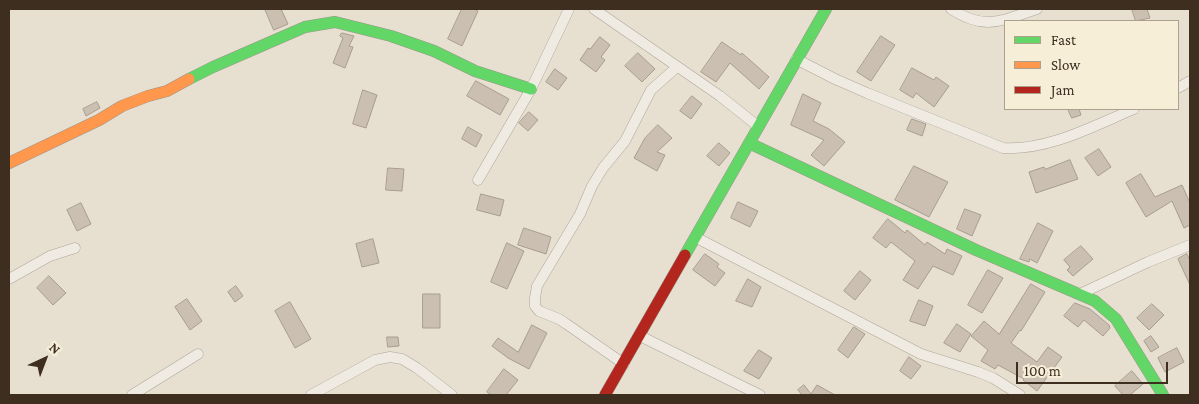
<!DOCTYPE html>
<html>
<head>
<meta charset="utf-8">
<style>
  body { margin:0 }
  #map { position:relative; width:1199px; height:404px; overflow:hidden; background:#e7e0d1; font-family:"Crimson Pro",serif }
  canvas { display:block }
  .frame { position:absolute; inset:0; border:10px solid #3d2e20; pointer-events:none }
  .legend { position:absolute; left:1004px; top:20px; width:175px; height:90px; box-sizing:border-box; background:#f7eed8; border:1px solid #ada18e; margin:0; padding:6px 9px; list-style:none; font-size:15px; color:#3d2e20 }
  .legend li { display:flex; align-items:center; gap:10px; height:25px }
  .legend b { width:25px; border:1px solid #ada18e }
  .north { position:absolute; left:20px; top:334px; width:50px; height:50px; -webkit-text-stroke:4px #f7eed8; paint-order:stroke; rotate:43deg; font-size:14px; font-weight:700; line-height:20px; text-align:center; color:#3d2e20 }
  .north::after { content:''; display:block; margin:auto; width:18px; height:22px; background:#3d2e20; clip-path:polygon(50% 0,100% 100%,50% 72%,0 100%) }
  .scale { position:absolute; left:1016px; top:362px; width:152px; height:22px; box-sizing:border-box; border:2px solid #3d2e20; border-top:0; padding-left:6px; font-size:15px; line-height:18px; white-space:nowrap; color:#3d2e20; -webkit-text-stroke:4px #f7eed8; paint-order:stroke }
</style>
</head>
<body>
<div id="map">
<canvas width="1199" height="404"></canvas>
<div class="frame"></div>
<ul class="legend">
<li><b style="height:6px;background:#63d668"></b>Fast</li>
<li><b style="height:6px;background:#ff974d"></b>Slow</li>
<li><b style="height:6px;background:#b3261e"></b>Jam</li>
</ul>
<div class="north">N</div>
<div class="scale">100 m</div>
</div>
<script>
const ctx = document.querySelector('canvas').getContext('2d');
ctx.lineJoin = 'round';
function paint(path, color) {
  ctx.fillStyle = color;
  ctx.fill(path, 'evenodd');
}
function trace(path, color, width, dash) {
  ctx.strokeStyle = color;
  ctx.lineWidth = width;
  ctx.lineCap = dash ? 'butt' : 'round';
  ctx.setLineDash(dash || []);
  ctx.stroke(path);
}
const building = new Path2D(`
  M265 9H281L288 24 274 30Z
  M462 9H474L478 11 462 46 448 39Z
  M1132 9H1147L1150 18 1136 21Z
  M342 33 354 36 349 46 353 47 345 68 333 63 343 38 340 36Z
  M881 36 895 45 871 81 857 72Z
  M600 37 610 45 601 57 605 60 596 72 580 60 588 48 590 49Z
  M722 42 741 55 742 53 769 77 759 89 730 63 716 82 701 72Z
  M638 53 655 69 642 82 625 66Z
  M912 68 934 80 936 77 949 86 934 107 916 93 913 98 900 90Z
  M555 69 567 78 558 90 546 82Z
  M476 81 509 99 500 115 467 96Z
  M363 90 377 95 366 128 353 124Z
  M803 94 821 103 813 121 829 129 845 142 824 166 811 155 824 140 791 125Z
  M692 96 702 104 691 119 680 111Z
  M97 102 100 108 86 116 83 109Z
  M1068 109H1079L1081 115 1072 118Z
  M529 112 538 120 528 131 519 123Z
  M912 119 926 124 922 136 907 130Z
  M658 125 672 138 657 152 665 155 657 171 634 158 645 138Z
  M468 127 482 135 476 147 462 139Z
  M719 143 730 153 719 166 707 156Z
  M1099 149 1111 167 1098 176 1085 158Z
  M1070 160 1078 179 1036 193 1029 172 1044 167 1045 169Z
  M914 166 948 182 929 217 895 200Z
  M388 168 404 169 402 191 386 190Z
  M1141 174 1155 197 1182 185 1190 203V225L1184 228 1172 201 1146 217 1126 183Z
  M481 194 504 200 500 216 477 210Z
  M738 202 758 211 750 227 731 218Z
  M81 203 91 224 77 231 67 210Z
  M965 209 981 215 972 236 957 229Z
  M888 219 905 233 907 230 925 245 927 242 945 254 947 249 962 256 953 275 933 266 918 289 903 280 915 261 891 242 886 248 873 238Z
  M1038 223 1053 231 1037 263 1030 259 1029 262 1020 259Z
  M524 228 551 237 546 254 518 245Z
  M373 239 379 263 362 267 356 244Z
  M507 243 524 251 507 289 491 282Z
  M1081 246 1093 259 1073 276 1067 270 1070 267 1064 260Z
  M705 254 719 264 717 267 725 273 715 286 693 270Z
  M1187 254 1190 261V285L1178 259Z
  M988 270 1003 278 982 313 968 305Z
  M860 271 871 280 855 300 844 291Z
  M49 276 66 293 53 305 37 288Z
  M748 279 761 287 752 307 736 301Z
  M1031 284 1045 292 1021 331 1020 330 1011 343 1037 362 1048 347 1062 357 1037 391 1023 380 1024 379 998 365 995 369 981 361 988 350 971 336 984 321 999 334Z
  M236 286 243 296 235 302 228 292Z
  M423 294H440V328H423Z
  M187 299 202 321 190 330 175 307Z
  M919 300 933 306 925 326 910 321Z
  M290 302 311 339 295 348 275 311Z
  M1075 303 1090 309 1109 325 1110 328 1103 336 1084 320 1078 327 1064 316Z
  M1152 304 1164 315 1149 330 1137 318Z
  M957 324 971 334 960 352 944 343Z
  M532 325 547 333 529 369 508 358 492 346 498 338 518 352Z
  M854 327 865 334 848 358 838 350Z
  M1151 336 1159 347 1151 352 1144 341Z
  M387 337H398L399 346 388 347Z
  M1177 348 1184 362 1165 372 1158 358Z
  M759 350 772 358 759 379 744 371Z
  M909 357 921 366 911 379 900 371Z
  M504 369 518 380 506 395H491L487 392Z
  M1132 371 1143 384 1130 395H1123L1115 386Z
  M804 385 811 394 817 385 835 395H802L798 390Z`);
paint(building, '#cbbfb2');
trace(building, '#a89c90', 1);
const street = new Path2D(`
  M594 9 720 96 759 127
  M951 9C985 31 1001 21 1037 9
  M796 59 835 79 867 93 1003 148C1048 151 1093 126 1134 109
  M1178 88 1190 81
  M478 180 531 89 569 9
  M695 237 921 354 978 372 993 378 1020 395
  M9 279 50 256 75 248
  M1080 294 1148 262 1190 245
  M640 336 760 395
  M624 364 568 325 559 319 539 311 535 306V298L537 286 580 214 592 186 603 168 625 141 651 90 677 67
  M132 395 198 354
  M311 395 375 360 390 357 402 359 417 368 452 395`);
const fast = new Path2D(`
  M189 79 213 67 305 27 335 22 391 36 434 51 475 71 531 89
  M749 143 976 250 1095 301 1116 319 1163 395
  M685 255 826 9`);
const slow = new Path2D(`
  M9 163 99 120 122 106 148 96 167 91 189 79`);
const jam = new Path2D(`
  M605 395 685 255`);
trace(street, '#ada599', 11);
trace(fast, '#9c958a', 12);
trace(slow, '#9c958a', 12);
trace(jam, '#9c958a', 12);
trace(street, '#efebe3', 10);
trace(fast, '#63d668', 11);
trace(slow, '#ff974d', 11);
trace(jam, '#b3261e', 11);
</script>
</body>
</html>
